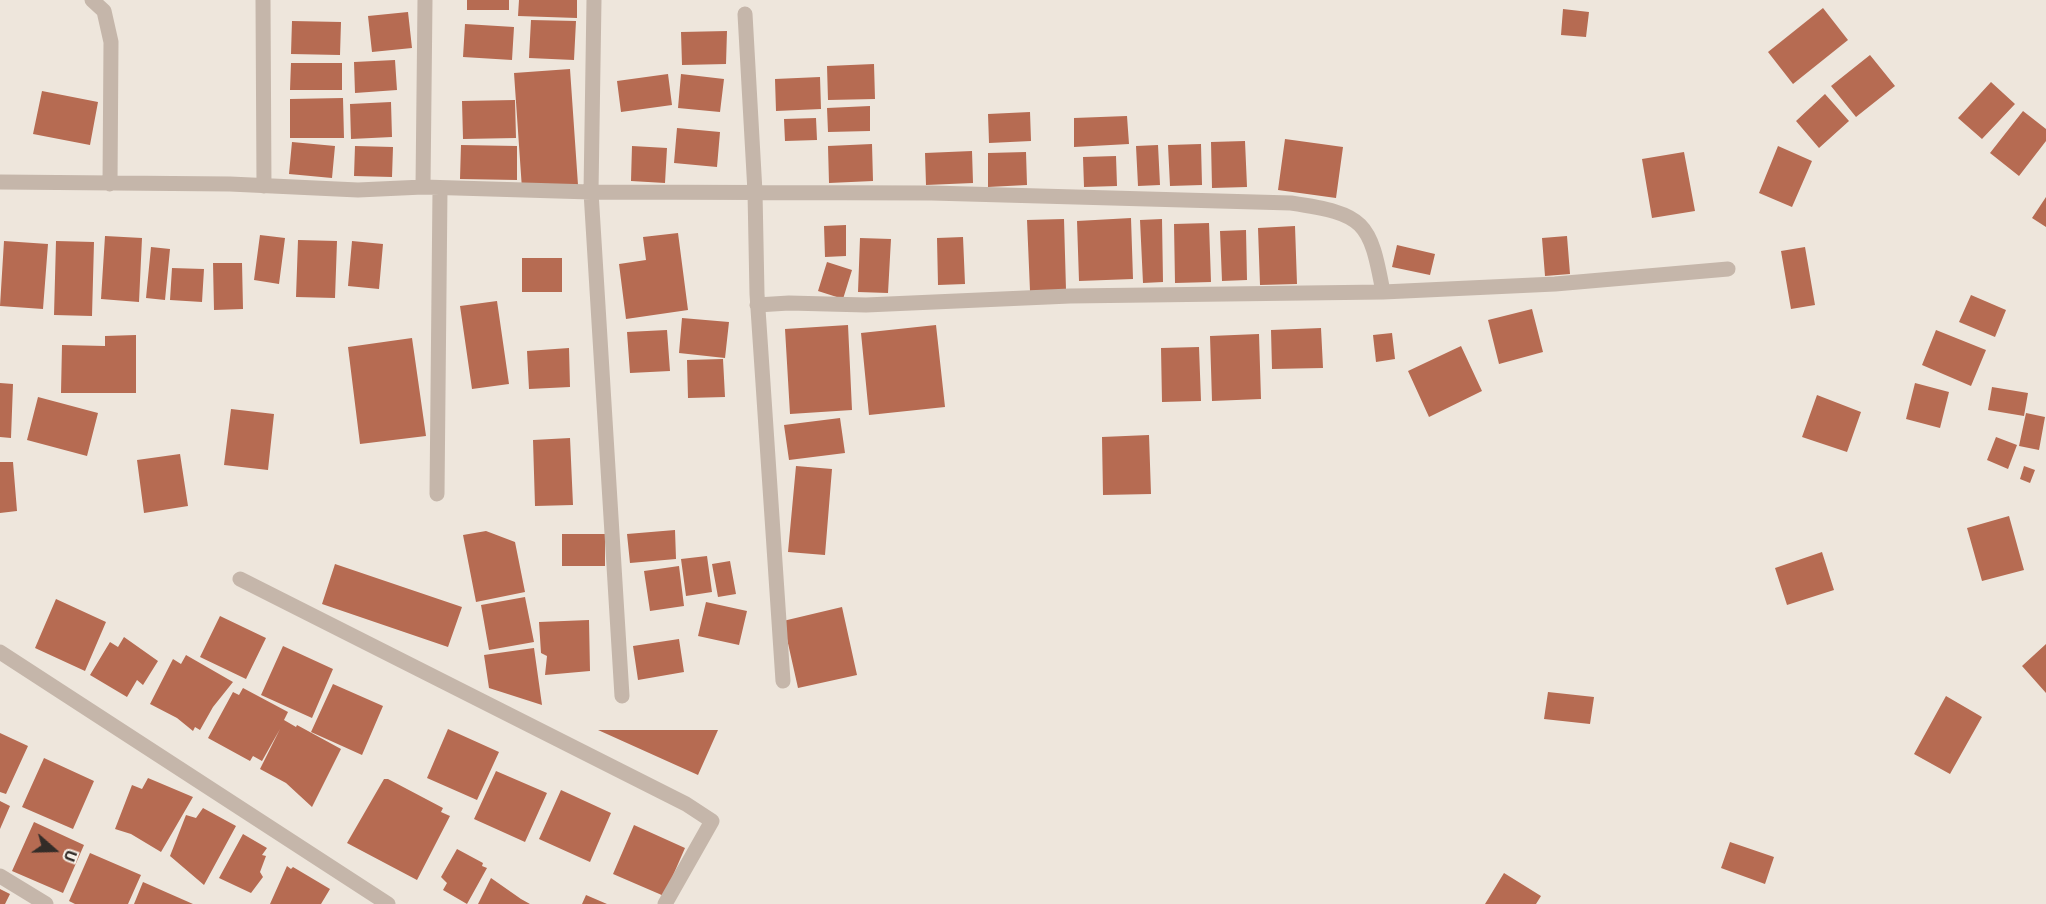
<!DOCTYPE html>
<html>
<head>
<meta charset="utf-8">
<style>
  body { margin:0 }
  #map { position:relative; width:2046px; height:904px; overflow:hidden; background:#eee6dc; font-family:"Exo 2",sans-serif }
  canvas { display:block }
  .north { position:absolute; left:24px; top:820px; width:60px; height:60px; -webkit-text-stroke:4px #f7f0e8; paint-order:stroke; rotate:110deg; font-size:16px; font-weight:700; line-height:24px; text-align:center; color:#332c28 }
  .north::after { content:''; display:block; margin:auto; width:21px; height:27px; background:#332c28; clip-path:polygon(50% 0,100% 100%,50% 72%,0 100%) }
</style>
</head>
<body>
<div id="map">
<canvas width="2046" height="904"></canvas>
<div class="north">U</div>
</div>
<script>
const ctx = document.querySelector('canvas').getContext('2d');
ctx.lineJoin = 'round';
function paint(path, color) {
  ctx.fillStyle = color;
  ctx.fill(path, 'evenodd');
}
function trace(path, color, width, dash) {
  ctx.strokeStyle = color;
  ctx.lineWidth = width;
  ctx.lineCap = dash ? 'butt' : 'round';
  ctx.setLineDash(dash || []);
  ctx.stroke(path);
}
paint(new Path2D(`
  M467 0H509V10H467Z
  M519 0H577V18L518 16Z
  M1823 8 1848 40 1793 84 1768 52Z
  M1563 9 1589 12 1586 37 1561 35Z
  M408 12 412 48 372 52 368 16Z
  M531 20 576 21 574 60 529 58Z
  M292 21 341 22 340 55 291 54Z
  M465 24 514 27 512 60 463 57Z
  M727 31 726 64 682 65 681 32Z
  M1870 55 1895 86 1856 117 1831 86Z
  M395 60 397 90 355 93 354 62Z
  M291 63H342V90H290Z
  M874 64 875 99 828 100 827 66Z
  M570 69 578 185 522 189 514 73Z
  M668 74 672 105 621 112 617 81Z
  M681 74 724 79 720 112 678 108Z
  M820 77 821 109 776 111 775 79Z
  M1991 82 2015 104 1982 139 1958 118Z
  M42 91 98 102 90 145 33 134Z
  M1825 94 1849 121 1819 148 1796 121Z
  M343 98 344 138H290V99Z
  M515 100 516 138 463 139 462 101Z
  M391 102 392 137 351 139 350 104Z
  M870 106V131L828 132 827 108Z
  M2023 111 2046 129V141L2019 176 1990 153Z
  M1030 112 1031 141 989 143 988 114Z
  M1127 116 1129 144 1074 147V118Z
  M816 118 817 140 785 141 784 119Z
  M677 128 720 132 717 167 674 163Z
  M1285 139 1343 147 1336 198 1278 190Z
  M1245 141 1247 187 1212 188 1211 142Z
  M292 142 335 146 332 178 289 174Z
  M872 144 873 181 829 183 828 146Z
  M1201 144 1202 185 1170 186 1168 145Z
  M461 145 517 146V180L460 179Z
  M1158 145 1160 185 1138 186 1136 146Z
  M355 146 393 147 392 177 354 176Z
  M632 146 667 148 665 183 631 181Z
  M1778 146 1812 161 1792 207 1759 193Z
  M972 151 973 183 926 185 925 153Z
  M1026 152 1027 185 988 187V153Z
  M1684 152 1695 211 1652 218 1642 159Z
  M1116 156 1117 186 1084 187 1083 157Z
  M2046 197V227L2032 218Z
  M1131 218 1133 279 1079 281 1077 221Z
  M1064 219 1066 290 1030 291 1027 220Z
  M1162 219 1163 282 1143 283 1140 220Z
  M1209 223 1211 282 1175 283 1174 224Z
  M846 225V256L825 257 824 226Z
  M1295 226 1297 284 1260 285 1258 228Z
  M1246 230 1247 280 1222 281 1220 231Z
  M678 233 688 310 626 319 619 264 646 260 643 237Z
  M260 235 285 238 279 284 254 280Z
  M105 236 142 238 139 302 101 299Z
  M1567 236 1570 274 1545 276 1542 238Z
  M963 237 965 284 938 285 937 238Z
  M860 238 891 239 888 293 858 292Z
  M298 240 337 241 335 298 296 297Z
  M4 241 48 244 43 309 0 306Z
  M56 241 94 242 92 316 54 315Z
  M352 241 383 244 379 289 348 286Z
  M1397 245 1435 254 1430 275 1392 267Z
  M151 247 170 249 165 300 146 298Z
  M1805 247 1815 305 1791 309 1781 251Z
  M522 258H562V292H522Z
  M827 262 852 270 843 299 818 291Z
  M213 263H242L243 309 214 310Z
  M172 268 204 269 202 302 170 300Z
  M1971 295 2006 310 1995 337 1959 322Z
  M497 301 509 384 472 389 460 306Z
  M1532 309 1543 352 1499 364 1488 320Z
  M682 318 729 322 725 358 679 353Z
  M848 325 852 410 790 414 785 329Z
  M936 325 945 407 869 415 861 333Z
  M1321 328 1323 368 1272 369 1271 330Z
  M667 330 670 371 630 373 627 332Z
  M1936 330 1986 350 1971 386 1922 365Z
  M1392 333 1395 359 1376 362 1373 335Z
  M1259 334 1261 399 1212 401 1210 336Z
  M136 335V393H61L62 345 105 346V336Z
  M412 338 426 436 360 444 348 347Z
  M1461 346 1482 391 1429 417 1408 371Z
  M1199 347 1201 401 1162 402 1161 348Z
  M569 348 570 387 529 389 527 351Z
  M723 359 725 397 688 398 687 360Z
  M0 383 13 384 11 438 0 437Z
  M1915 383 1949 392 1940 428 1906 419Z
  M1992 387 2028 393 2024 416 1988 410Z
  M1817 395 1861 412 1847 452 1802 437Z
  M38 397 98 413 87 456 27 440Z
  M231 409 274 414 268 470 224 465Z
  M2026 413 2045 417 2039 450 2019 446Z
  M840 418 845 453 789 460 784 425Z
  M1149 435 1151 494 1103 495 1102 437Z
  M1996 437 2017 445 2008 469 1987 460Z
  M570 438 573 505 535 506 533 440Z
  M180 454 188 506 144 513 137 460Z
  M0 462H13L17 511 0 513Z
  M796 466 832 469 825 555 788 552Z
  M2024 466 2035 470 2030 483 2020 479Z
  M2009 516 2024 570 1982 581 1967 528Z
  M675 530 676 559 630 563 627 534Z
  M486 531 515 542 525 592 476 602 463 535Z
  M562 534H605V566H562Z
  M1822 552 1834 590 1787 605 1775 568Z
  M707 556 712 592 686 596 681 559Z
  M730 561 736 594 718 597 712 564Z
  M335 564 462 607 448 647 322 604Z
  M679 566 684 606 650 611 644 571Z
  M525 597 534 642 489 650 481 605Z
  M56 599 106 622 85 671 35 648Z
  M706 602 747 611 739 645 698 636Z
  M842 607 857 675 798 688 783 621Z
  M220 616 266 638 246 679 200 657Z
  M589 620 590 671 545 675 547 656 541 653 539 622Z
  M124 637 158 661 143 685 137 680 127 697 90 675 110 642 118 647Z
  M679 639 684 672 638 680 633 646Z
  M2046 644V693L2022 666Z
  M283 646 333 669 312 718 261 695Z
  M534 648 542 705 489 688 484 655Z
  M186 655 233 682 213 707 200 730 195 727 193 731 177 718 150 704 173 659 181 664Z
  M333 684 383 706 362 755 311 732Z
  M243 688 288 712 284 720 296 727 297 725 341 749 312 807 286 783 260 769 280 729 262 761 253 756 250 761 208 738 233 692 239 695Z
  M1548 692 1594 697 1590 724 1544 719Z
  M1946 696 1982 717 1950 774 1914 754Z
  M448 729 499 752 477 800 427 778Z
  M598 730H718L698 775Z
  M0 733 28 746 6 794 0 792Z
  M44 758 94 781 73 829 22 807Z
  M496 771 547 793 525 842 474 819Z
  M148 778 193 797 161 852 131 834 115 829 132 785 142 789Z
  M384 779H388L443 808 441 812 450 816 417 880 347 843Z
  M561 790 611 813 590 862 539 839Z
  M0 801 10 806 0 829Z
  M203 808 236 826 204 885 170 856 186 815 196 818Z
  M34 822 84 845 63 893 12 871Z
  M634 825 685 848 664 896 613 874Z
  M243 834 267 848 262 855 266 856 260 872 263 877 251 893 219 878Z
  M1730 842 1774 857 1765 884 1721 868Z
  M457 849 483 863 482 866 487 868 467 904 443 890 447 883 441 877Z
  M90 853 141 875 128 904H75L69 901Z
  M287 866 291 869 293 867 330 889 321 904H270Z
  M1504 873 1541 896 1536 904H1485Z
  M491 878 521 899 530 904H478Z
  M143 882 193 904H134Z
  M0 889 10 894 5 904H0Z
  M586 895 607 904H582Z`), '#b66b52');
trace(new Path2D(`
  M92 0 104 11 111 42 110 184
  M263 0 264 186
  M594 0 591 192 622 696
  M745 14 755 192 757 294 783 681
  M0 182 230 184 358 190 423 187 591 192 932 193 1291 203C1365 214 1370 221 1383 292
  M423 187 425 0
  M757 305 789 303 866 305 1070 296 1383 292 1555 284 1728 269
  M437 494 440 189
  M240 579 686 804 712 821 665 904
  M0 652 388 904
  M0 876 46 904`), '#c5b6aa', 15);
</script>
</body>
</html>
